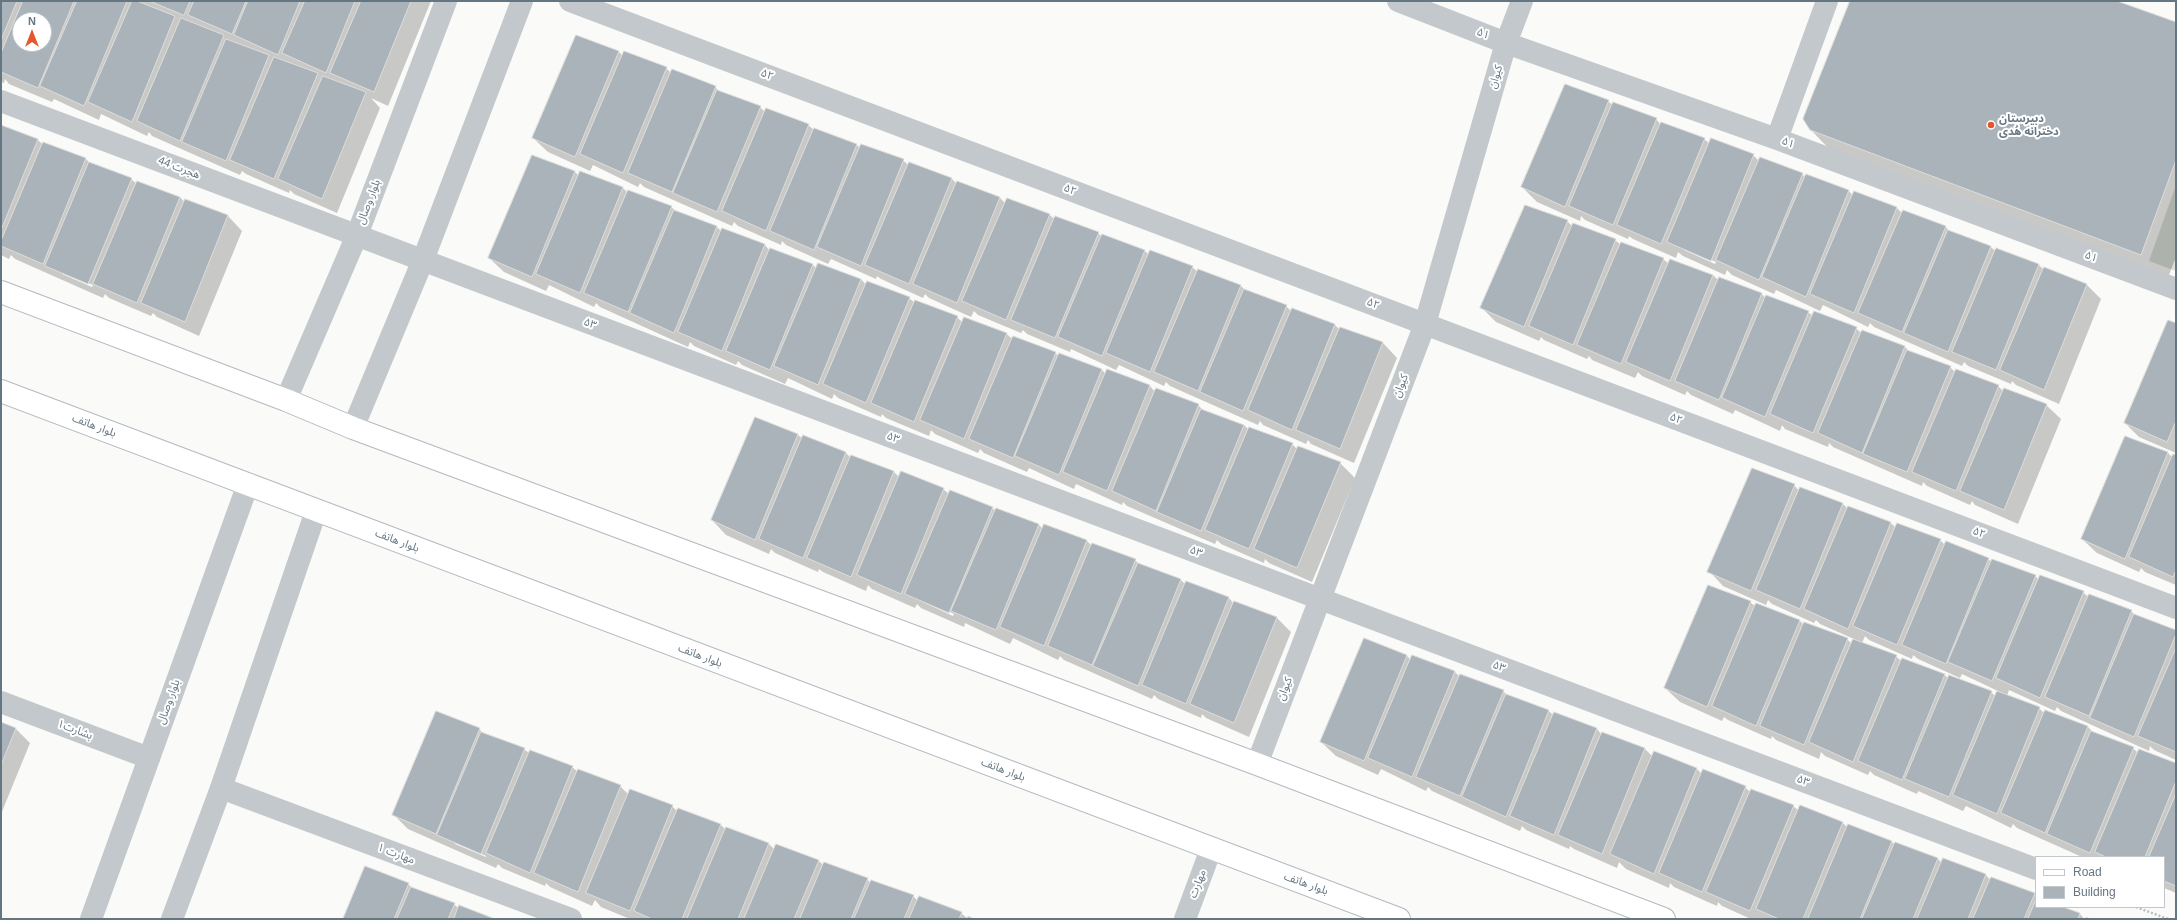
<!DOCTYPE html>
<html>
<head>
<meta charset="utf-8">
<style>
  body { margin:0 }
  #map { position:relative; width:2177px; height:920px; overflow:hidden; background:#fafaf8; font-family:Arial,sans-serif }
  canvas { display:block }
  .frame { position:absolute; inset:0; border:2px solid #657683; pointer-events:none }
  .legend { position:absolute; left:2035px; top:856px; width:130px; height:52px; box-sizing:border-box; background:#fff; border:1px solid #c1c8cd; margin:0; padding:5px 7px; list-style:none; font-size:12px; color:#657683 }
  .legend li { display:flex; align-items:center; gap:8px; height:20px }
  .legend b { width:20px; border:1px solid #c1c8cd }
  .north { position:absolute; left:12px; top:12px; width:40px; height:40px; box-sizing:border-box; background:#fff; border:1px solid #c1c8cd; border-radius:50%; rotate:0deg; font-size:11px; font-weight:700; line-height:16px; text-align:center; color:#657683 }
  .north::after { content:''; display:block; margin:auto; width:14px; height:18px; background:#e4572e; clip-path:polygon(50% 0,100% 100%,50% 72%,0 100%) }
</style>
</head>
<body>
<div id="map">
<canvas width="2177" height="920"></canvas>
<div class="frame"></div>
<ul class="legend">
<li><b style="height:5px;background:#fff"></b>Road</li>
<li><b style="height:11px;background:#aab3b9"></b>Building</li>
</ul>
<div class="north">N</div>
</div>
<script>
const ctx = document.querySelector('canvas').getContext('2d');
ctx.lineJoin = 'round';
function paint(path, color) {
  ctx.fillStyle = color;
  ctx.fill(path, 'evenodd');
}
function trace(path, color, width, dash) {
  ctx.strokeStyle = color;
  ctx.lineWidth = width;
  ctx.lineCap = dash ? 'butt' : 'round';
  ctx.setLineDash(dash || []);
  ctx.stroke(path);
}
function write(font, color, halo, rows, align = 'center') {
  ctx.font = font + ' Arial,"Noto Sans Arabic",sans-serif';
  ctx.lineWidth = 4;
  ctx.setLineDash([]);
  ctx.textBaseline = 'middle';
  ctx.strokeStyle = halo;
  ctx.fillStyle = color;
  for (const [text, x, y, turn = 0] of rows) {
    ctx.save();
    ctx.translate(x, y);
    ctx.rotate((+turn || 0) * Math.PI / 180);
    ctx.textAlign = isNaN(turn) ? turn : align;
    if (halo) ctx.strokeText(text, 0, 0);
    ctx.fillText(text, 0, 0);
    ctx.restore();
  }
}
paint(new Path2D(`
  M2176 185V271L2149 261Z`), '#dadfd7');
paint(new Path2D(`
  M1 1 140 2 431 1 388 106 371 98 380 108 337 213 294 194 290 190 289 193 246 174 242 171 240 175 152 136 149 132 147 136 101 114 99 120 54 99 52 102 9 84 5 79 4 83 1 82ZM20 20H44V44H20Z
  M1851 1H2114L2176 23V257L2167 280 1837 157 1811 130Z
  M618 51 623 56 666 68 671 73 715 87 720 92 760 107 765 112 808 125 814 130 856 144 860 148 903 160 908 165 909 163 952 179 957 184 958 182 1000 198 1005 203 1049 214 1055 220 1098 233 1102 237 1144 250 1149 255 1192 267 1198 272 1199 270 1241 286 1246 291 1286 306 1291 311 1292 309 1335 325 1340 330 1341 328 1383 343 1397 358 1354 463 1311 444 1308 440 1306 444 1263 425 1260 421 1258 425 1170 386 1166 382 1164 386 1119 365 1116 370 1071 349 1070 352 1027 334 1023 330 1021 333 978 315 974 311 971 317 929 298 925 294 923 298 881 279 877 276 876 279 831 259 828 264 786 245 782 241 781 245 738 226 734 222 732 226 644 187 640 183 638 187 593 165 590 171 548 152 533 138Z
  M1608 101 1613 106 1656 119 1661 125 1704 139 1710 144 1753 155 1759 161 1802 174 1806 178 1807 176 1849 191 1853 196 1855 192 1897 208 1902 213 1945 226 1951 233 1991 247 1996 252 1997 250 2039 265 2044 270 2045 268 2087 285 2101 299 2059 404 2016 385 2012 381 2011 384 1968 366 1964 362 1962 366 1874 327 1870 323 1868 327 1823 305 1820 311 1776 290 1774 294 1732 275 1727 270 1725 275 1683 256 1678 252 1676 258 1633 239 1629 236 1628 239 1585 220 1581 216 1580 221 1537 202 1522 187ZM1684 248 1716 262 1715 264 1684 250Z
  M1 126 38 140 43 145 44 143 86 159 91 164 131 179 137 184 180 197 185 203 186 201 228 216 242 231 199 336 157 317 153 313 151 316 109 298 105 294 103 298 15 259 11 255 9 259 1 255ZM62 272 93 285 92 287 62 274Z
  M532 156 575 172 579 176 581 172 623 188 628 193 671 207 677 212 717 227 722 232 723 230 765 245 770 251 771 249 813 265 817 269 819 264 861 279 866 285 909 298 915 303 957 317 962 322 964 318 1007 334 1012 339 1102 370 1106 374 1108 371 1150 386 1155 392 1198 405 1204 411 1244 425 1249 430 1292 444 1297 449 1340 463 1355 478 1312 582 1269 563 1265 559 1264 563 1221 544 1217 540 1215 544 1127 506 1123 502 1122 505 1076 484 1074 489 1029 468 1027 472 984 453 980 449 978 453 935 434 931 430 929 436 886 418 882 414 881 417 838 398 834 394 832 399 788 378 785 384 742 365 738 361 736 365 694 346 690 342 688 347 600 307 596 303 594 307 549 285 546 291 504 272 489 258Z
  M1567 221 1572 226 1615 240 1621 245 1663 259 1669 264 1713 275 1719 281 1720 279 1762 294 1765 298 1808 312 1813 316 1856 328 1861 333 1862 331 1905 347 1911 353 1950 367 1955 372 1998 386 2003 391 2046 405 2061 419 2018 524 1975 505 1972 501 1970 505 1927 486 1923 482 1922 486 1833 447 1829 443 1828 447 1785 429 1782 425 1780 431 1735 410 1733 414 1691 395 1687 391 1685 395 1642 376 1638 372 1635 378 1592 360 1589 356 1587 359 1544 340 1541 337 1539 341 1496 322 1481 307Z
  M2176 324V453L2139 437 2125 423Z
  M798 435 803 439 846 453 851 458 894 472 899 477 943 489 949 494 992 508 996 511 1039 525 1043 529 1045 525 1087 541 1092 546 1135 560 1140 565 1181 580 1186 585 1187 583 1229 598 1234 604 1277 618 1291 632 1249 737 1206 718 1202 714 1201 718 1158 699 1154 695 1152 699 1064 660 1060 656 1058 660 1013 638 1010 644 965 623 964 627 921 608 917 604 915 608 872 589 868 585 866 591 823 572 819 569 818 572 775 553 771 549 769 554 726 535 712 520ZM923 600 954 614 953 616 923 602Z
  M2168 453 2173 458 2176 456V585L2145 572 2141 568 2139 572 2097 553 2082 539Z
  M1794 485 1799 491 1843 504 1848 509 1891 523 1896 528 1940 540 1945 545 2035 576 2039 580 2083 592 2088 597 2131 611 2137 617 2176 631V760L2154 750 2150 746 2149 751 2061 711 2057 707 2055 711 2009 690 2007 696 2039 708 2045 714 2046 711 2088 727 2094 733 2133 748 2138 753 2176 764V893L2164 888V857H2082L2017 828 2013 824 2011 828 1966 806 1963 811 1918 791 1917 794 1874 775 1870 771 1868 775 1825 756 1821 752 1819 759 1776 740 1772 736 1771 739 1728 720 1724 717 1722 721 1680 702 1665 688 1750 602 1756 607 1799 620 1804 625 1847 639 1852 644 1854 639 1820 624 1816 620 1814 623 1772 604 1768 600 1766 605 1723 586 1709 571ZM1865 636 1869 640 1912 659 1913 655 1918 659 1960 678 1962 674 1998 691 1996 697 1991 692 1948 679 1945 675 1903 659 1902 662 1896 656 1862 643Z
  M1365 640 1407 656 1411 660 1413 656 1455 672 1460 677 1503 691 1509 697 1549 711 1554 716 1555 714 1597 729 1602 735 1603 733 1645 749 1653 757 1697 769 1702 774 1745 787 1750 792 1793 806 1799 811 1843 823 1848 828 1892 842 1895 845 1938 859 1942 863 1944 859 1986 875 1991 881 2034 894 2036 896V907H2061L2080 914 2084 919H1751L1722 906 1718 902 1717 906 1674 887 1670 883 1669 888 1626 869 1619 862 1617 868 1574 849 1570 846 1569 849 1526 830 1522 826 1520 831 1432 791 1428 787 1426 791 1381 769 1378 775 1336 756 1321 742Z
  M1 723 16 729 30 743 1 814Z
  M479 729 484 734 524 749 530 754 572 767 578 772 620 786 629 795 672 806 678 812 679 809 721 825 726 830 727 828 769 844 774 849 818 860 824 866 867 879 870 883 913 896 918 901 961 913 967 918 968 916 975 919H630L601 907 595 900 592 906 550 887 546 883 545 886 502 868 498 864 496 868 408 829 393 814ZM455 842 486 856V857L455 844Z
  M408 884 414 889 454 904 459 909 493 919H344Z
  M2086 917 2092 919H2085Z`), '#0003');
const building = new Path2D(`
  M1 1H17L1 40Z
  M23 1H74L38 88 1 72V53ZM20 20H44V44H20Z
  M77 1H127L84 106 40 86Z
  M132 1H137L175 16 132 122 88 102Z
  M150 1H190L184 15Z
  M194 1H246L232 34 188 15Z
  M248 1H300L278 55 234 35Z
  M305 1H355L326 73 282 53Z
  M361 1H411L374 92 330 73Z
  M1850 1H2117L2176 22V160L2141 255 1810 130 1803 119Z
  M181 18 224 35 180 141 137 121Z
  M576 35 619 51 575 157 532 138Z
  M226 39 269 55 226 161 182 142Z
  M624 51 667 67 623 173 580 154Z
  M274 57 318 73 274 179 230 160Z
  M672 69 716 86 672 192 628 173Z
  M323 76 366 92 322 199 278 179Z
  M1565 84 1609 100 1565 207 1521 187Z
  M717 90 761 106 717 212 673 193Z
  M1613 102 1657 118 1613 225 1569 206Z
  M766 108 809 124 766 231 722 211Z
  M1661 122 1705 138 1661 244 1617 225Z
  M1 125 38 139 1 230Z
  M814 128 857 144 814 250 770 231Z
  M1711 138 1754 154 1711 261 1667 242Z
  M43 142 86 158 43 264 1 246V241Z
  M861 144 904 159 861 266 817 247Z
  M532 155 575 171 532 277 488 258Z
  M1760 157 1803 173 1759 280 1716 260Z
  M89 162 132 178 88 284 45 266Z
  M909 162 952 178 909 284 865 265Z
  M580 171 623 187 580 293 536 274Z
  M1806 174 1849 190 1806 297 1762 277Z
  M137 181 180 197 137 303 93 284Z
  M957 181 1000 197 957 303 913 284Z
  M628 190 672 206 628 312 584 293Z
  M1854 191 1897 207 1854 313 1810 294Z
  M1007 198 1050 214 1006 320 962 301Z
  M185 199 228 215 185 322 141 303Z
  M1525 205 1568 220 1524 327 1480 308Z
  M674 210 717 226 674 333 630 313Z
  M1903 210 1946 226 1902 332 1858 313Z
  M1055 216 1099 232 1055 338 1011 320Z
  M1573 223 1616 239 1573 345 1529 326Z
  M722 228 765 244 722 351 678 332Z
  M1948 230 1991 246 1948 352 1904 333Z
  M1102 234 1145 250 1102 356 1058 337Z
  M1621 242 1664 258 1621 364 1577 345Z
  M770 248 813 264 770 370 726 351Z
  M1996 248 2039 264 1996 370 1952 352Z
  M1150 250 1193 266 1150 372 1106 353Z
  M1670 259 1713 275 1670 381 1626 362Z
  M818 263 861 279 818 385 774 366Z
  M2044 267 2087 284 2044 390 2000 370Z
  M1198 269 1241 285 1198 391 1154 372Z
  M1719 277 1762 293 1719 400 1675 381Z
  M867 281 910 297 866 403 823 384Z
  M1244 289 1287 305 1243 411 1200 392Z
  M1766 295 1809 311 1765 417 1722 398Z
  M915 300 958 316 914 422 871 403Z
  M1292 308 1335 324 1292 430 1248 410Z
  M1814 311 1857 327 1813 433 1770 414Z
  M964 317 1007 333 964 439 920 420Z
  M2168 320 2176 323V421L2167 442 2124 423Z
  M1340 327 1383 342 1340 449 1296 430Z
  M1862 330 1905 346 1862 453 1818 433Z
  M1013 336 1056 352 1013 458 969 439Z
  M1907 350 1951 366 1907 472 1863 454Z
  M1059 353 1102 369 1059 475 1015 456Z
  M1107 369 1150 385 1107 491 1063 472Z
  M1956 369 1999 385 1956 491 1912 472Z
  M1156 388 1199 404 1156 511 1112 491Z
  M2004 388 2047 404 2004 510 1960 491Z
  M1201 409 1244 425 1201 531 1157 512Z
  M755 417 798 434 755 540 711 520Z
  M1249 427 1293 443 1249 549 1205 530Z
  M803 435 846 452 803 558 759 539Z
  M2125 436 2168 452 2125 559 2081 539Z
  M1298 446 1341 462 1297 568 1254 549Z
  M2173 454 2176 455V570L2173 577 2129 557Z
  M851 455 894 471 851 577 807 558Z
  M1752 468 1795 484 1751 591 1707 572Z
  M901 471 944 488 901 594 857 575Z
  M1800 487 1843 503 1800 609 1756 590Z
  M950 490 993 507 949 613 905 594Z
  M1848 506 1891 522 1848 629 1804 609Z
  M996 508 1039 524 996 630 951 611Z
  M1897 523 1941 539 1897 645 1853 626Z
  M1044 524 1087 540 1044 646 1000 627Z
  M1946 541 1989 558 1946 664 1902 645Z
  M1092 543 1136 559 1092 665 1048 646Z
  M1992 559 2036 575 1992 681 1948 662Z
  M1138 563 1181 579 1138 686 1093 666Z
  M2040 575 2084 591 2040 698 1996 678Z
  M1186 581 1229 597 1186 704 1142 685Z
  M1708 585 1751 601 1707 707 1664 688Z
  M2089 594 2132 610 2089 716 2045 697Z
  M1234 601 1277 617 1234 723 1190 704Z
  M1756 603 1800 620 1756 726 1712 706Z
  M2134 614 2176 630V634L2134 737 2090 718Z
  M1804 622 1848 638 1804 745 1760 726Z
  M1364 638 1407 655 1364 761 1320 742Z
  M1853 639 1897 655 1853 762 1809 742Z
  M2176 648V752L2138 736Z
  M1412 655 1455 671 1412 777 1368 758Z
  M1902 658 1945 674 1902 780 1858 761Z
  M1460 674 1504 690 1460 796 1416 777Z
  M1949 675 1992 691 1949 797 1905 779Z
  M1997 691 2040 707 1997 814 1953 795Z
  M1506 694 1549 710 1506 817 1462 797Z
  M2045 710 2088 726 2045 833 2001 813Z
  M436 711 480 728 436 834 392 815Z
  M1554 712 1597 728 1554 835 1510 816Z
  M1 722 16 728 1 765Z
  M2091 731 2134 747 2090 853 2047 834Z
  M481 732 525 748 481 854 437 835Z
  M1602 732 1645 748 1602 854 1558 835Z
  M2139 749 2176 763V781L2145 857H2106L2095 852Z
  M530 750 573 766 530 873 486 853Z
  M1654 751 1697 768 1654 874 1610 854Z
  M578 769 621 785 578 892 534 873Z
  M1703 769 1746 786 1702 892 1659 873Z
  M630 789 673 805 630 911 586 893Z
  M1751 789 1794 805 1750 911 1706 892Z
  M2176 794V886L2164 881V857H2149Z
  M1800 805 1843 822 1803 919H1779L1756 909Z
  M678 808 721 824 682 919H652L634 911Z
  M1848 824 1892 841 1860 919H1808Z
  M726 827 769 843 738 919H687Z
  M1895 842 1938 858 1913 919H1862Z
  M776 844 819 860 794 919H744Z
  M1943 858 1986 874 1968 919H1917Z
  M824 862 868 878 851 919H800Z
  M365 866 409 883 394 919H343Z
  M1991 877 2035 893 2024 919H1973Z
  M871 880 914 895 904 919H854Z
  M411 887 455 903 448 919H397Z
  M919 896 962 912 959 919H909Z
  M2036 900V907H2063L2080 913 2078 919H2028Z
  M459 905 495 919H454Z`);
paint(building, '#aab3b9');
trace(building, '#dcdcda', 1);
const secondary = new Path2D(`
  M1 292 286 400 353 428 1257 764 1664 919
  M1 391 1399 919`);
trace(secondary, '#b3babf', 24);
trace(new Path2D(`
  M2136 907 2168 919`), '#bbbfc2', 2.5, [2, 2]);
trace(new Path2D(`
  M570 1 2176 608
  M1398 1 1506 43 1777 139 2176 289
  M1 101 2036 869
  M1777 139 1827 1
  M1 702 149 758
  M1257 764 1425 324 1506 43 1522 1
  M221 788 571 919
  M1185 919 1211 849`), '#c3c8cc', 22);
trace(new Path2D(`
  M286 400 357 235 446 1
  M353 428 423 260 522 1
  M91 919 248 484
  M172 919 221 788 316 511`), '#c3c8cc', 22);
trace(secondary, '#fff', 22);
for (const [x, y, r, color] of [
  [1991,125,4,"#e4572e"]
]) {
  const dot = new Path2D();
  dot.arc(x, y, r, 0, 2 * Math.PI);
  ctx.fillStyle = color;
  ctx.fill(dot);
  trace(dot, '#fff', 1.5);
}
write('11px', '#657683', '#fff', [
  ["۵۱",1483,34,21],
  ["۵۲",767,75,21],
  ["کیوان",1496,77,-74],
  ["۵۱",1788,143,21],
  ["هجرت 44",179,168,21],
  ["۵۲",1070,190,21],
  ["بلوار وصال",369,202,-69],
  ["۵۱",2091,257,21],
  ["۵۲",1373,304,21],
  ["۵۳",590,324,21],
  ["کیوان",1401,386,-69],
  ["۵۲",1676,419,21],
  ["بلوار هاتف",94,426,21],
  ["۵۳",893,438,21],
  ["۵۲",1979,533,21],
  ["بلوار هاتف",397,541,21],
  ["۵۳",1196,552,21],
  ["بلوار هاتف",700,656,21],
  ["۵۳",1499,667,21],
  ["کیوان",1285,689,-69],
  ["بلوار وصال",169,702,-70],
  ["بشارت۱",75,730,21],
  ["بلوار هاتف",1003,770,21],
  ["۵۳",1803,781,21],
  ["مهارت ۱",396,854,21],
  ["مهارت",1198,884,-69],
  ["بلوار هاتف",1306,884,20]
]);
write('bold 11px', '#657683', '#fff', [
  ["دبیرستان",1999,119],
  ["دخترانه هُدی",1999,132]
], 'left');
</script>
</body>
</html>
